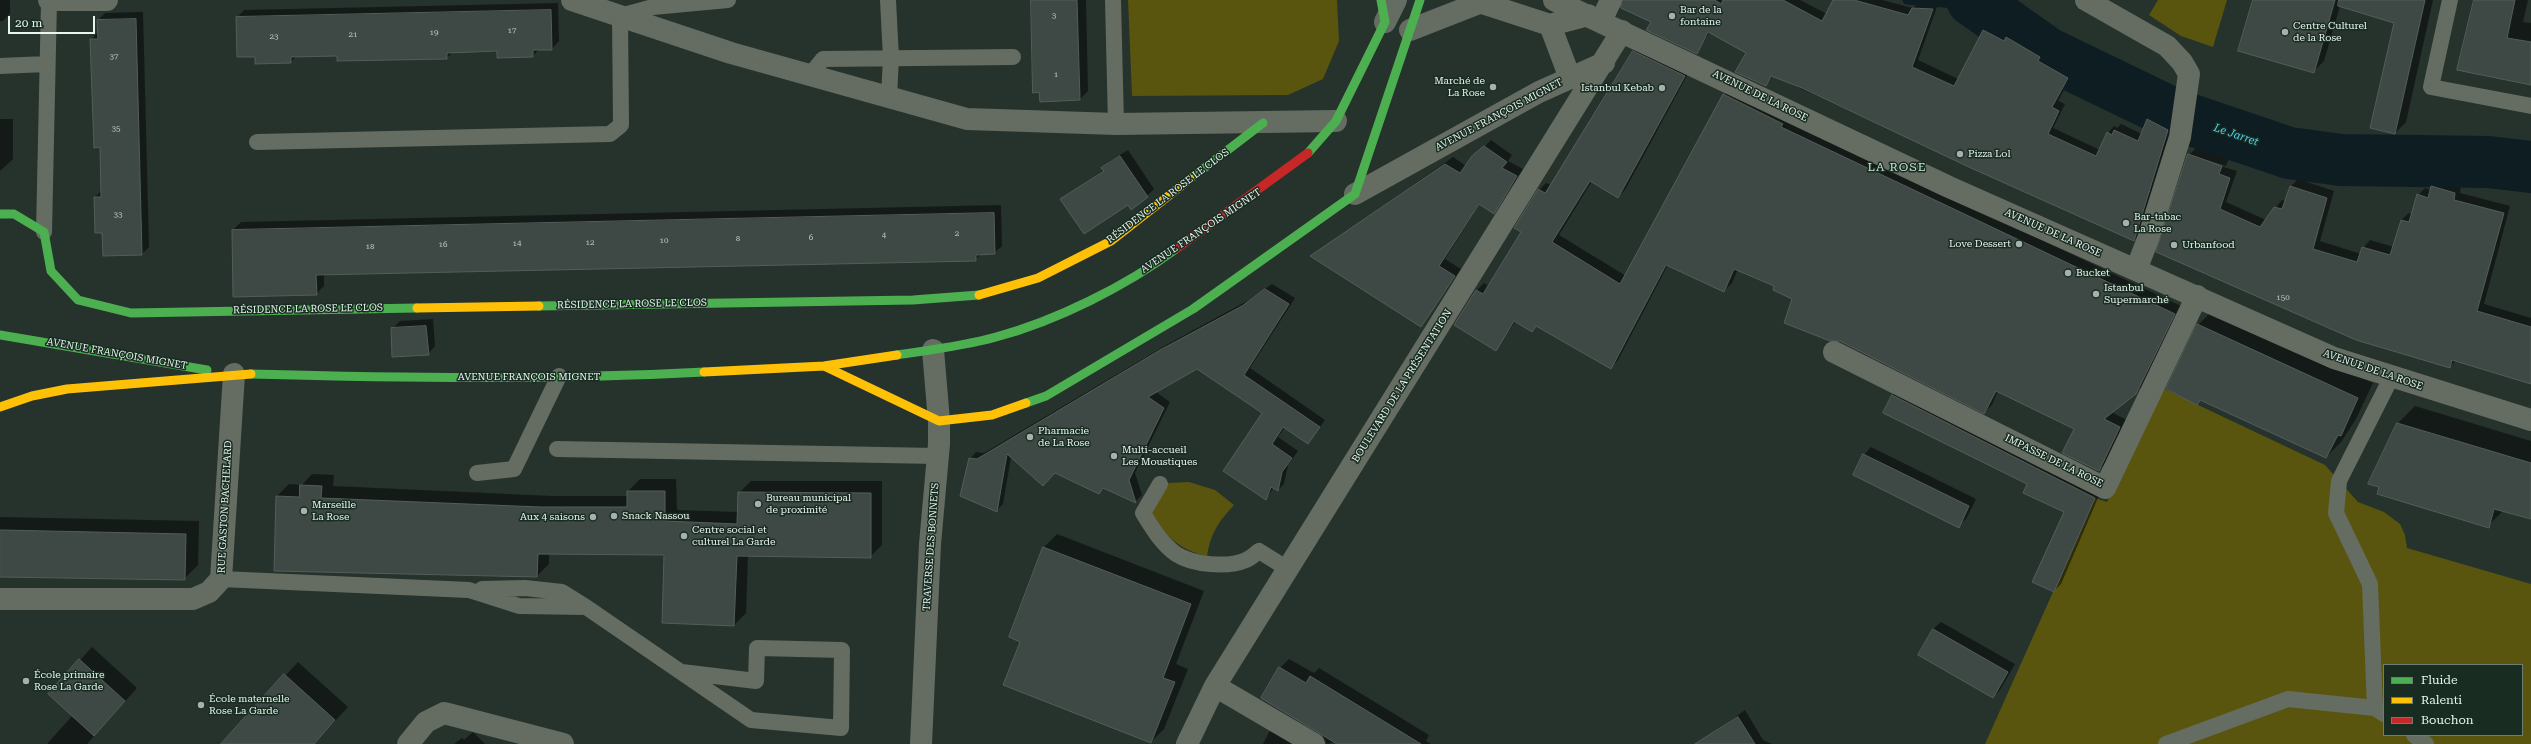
<!DOCTYPE html>
<html>
<head>
<meta charset="utf-8">
<style>
  body { margin:0 }
  #map { position:relative; width:2531px; height:744px; overflow:hidden; background:#26322c; font-family:"Roboto Serif",serif }
  canvas { display:block }
  .legend { position:absolute; left:2383px; top:664px; width:140px; height:72px; box-sizing:border-box; background:#182c22; border:1px solid #6c7d74; margin:0; padding:5px 7px; list-style:none; font-size:12px; color:#e9f6ef }
  .legend li { display:flex; align-items:center; gap:8px; height:20px }
  .legend b { width:20px; border:1px solid #6c7d74 }
  .scale { position:absolute; left:8px; top:16px; width:87px; height:18px; box-sizing:border-box; border:2px solid #e9f6ef; border-top:0; padding-left:5px; font-size:12px; line-height:14px; white-space:nowrap; color:#e9f6ef; -webkit-text-stroke:3px #182c22; paint-order:stroke }
</style>
</head>
<body>
<div id="map">
<canvas width="2531" height="744"></canvas>
<ul class="legend">
<li><b style="height:5px;background:#4caf50"></b>Fluide</li>
<li><b style="height:5px;background:#ffc107"></b>Ralenti</li>
<li><b style="height:5px;background:#c62828"></b>Bouchon</li>
</ul>
<div class="scale">20 m</div>
</div>
<script>
const ctx = document.querySelector('canvas').getContext('2d');
ctx.lineJoin = 'round';
function paint(path, color) {
  ctx.fillStyle = color;
  ctx.fill(path, 'evenodd');
}
function trace(path, color, width, dash) {
  ctx.strokeStyle = color;
  ctx.lineWidth = width;
  ctx.lineCap = dash ? 'butt' : 'round';
  ctx.setLineDash(dash || []);
  ctx.stroke(path);
}
function write(font, color, halo, rows, align = 'center') {
  ctx.font = font + ' "Roboto Serif",serif';
  ctx.lineWidth = 3;
  ctx.setLineDash([]);
  ctx.textBaseline = 'middle';
  ctx.strokeStyle = halo;
  ctx.fillStyle = color;
  for (const [text, x, y, turn = 0] of rows) {
    ctx.save();
    ctx.translate(x, y);
    ctx.rotate((+turn || 0) * Math.PI / 180);
    ctx.textAlign = isNaN(turn) ? turn : align;
    if (halo) ctx.strokeText(text, 0, 0);
    ctx.fillText(text, 0, 0);
    ctx.restore();
  }
}
paint(new Path2D(`
  M1128 0H1337L1339 41 1323 79 1288 95 1132 96Z
  M2158 0H2227L2213 47 2181 36 2149 15Z
  M2160 387 2325 465 2358 502 2384 512 2400 524 2405 535 2407 548 2531 584V744H1985L2095 498 2107 502ZM2384 665H2522V735H2384Z
  M1189 482 1215 490 1234 505C1219 521 1210 534 1207 556 1177 549 1168 537 1150 513L1168 483Z`), '#59550e');
paint(new Path2D(`
  M0 0H10V13L3 21H0Z
  M1032 0H1086L1088 91 1080 99 1040 91Z
  M1639 0H1800L1827 14 1834 0H1882L1913 8 1919 2 1938 4 1918 60 1958 79 1984 31 1990 24 2010 35 2013 32 2045 51 2043 54 2074 71 2058 101 2065 104 2053 128 2100 150 2108 133 2114 126 2117 128 2121 124 2142 134 2148 120 2154 114 2174 123 2140 234 2134 240 1773 76 1765 85 1747 52 1710 32 1696 53 1652 21Z
  M2254 0H2433L2406 122 2395 133V22L2340 6 2324 61 2313 72Z
  M2474 0H2528L2523 22 2531 23V83L2458 70Z
  M558 3 559 41 552 49H539L533 56 498 50 454 51 447 58 297 55 291 62 256 56 237 18 244 10Z
  M143 12 149 247 142 254 103 232 95 197 102 190 101 146 91 40 98 32V20L105 13Z
  M1641 44 1691 68 1625 190 1618 197 1592 181 1559 235 1626 276 1724 95 1731 87 1788 120 2181 306 2143 386 2111 412 2127 420 2106 463 2099 470 2075 428 1998 391 1992 405 1984 412 1776 286 1738 269 1732 283 1724 291 1668 265 1618 360 1611 367 1537 325 1532 331 1516 321 1495 349 1455 325 1477 290 1484 283 1489 286 1522 232 1539 190 1546 183 1551 185 1633 52Z
  M0 119H13V159L0 171Z
  M1491 140 1512 155 1508 161 1523 169 1494 213 1480 203 1445 259 1461 269 1421 326 1312 256 1453 157 1466 166Z
  M2196 148 2229 159 2226 166 2191 155V157L2237 171 2226 202 2266 220 2282 200 2286 201 2291 186 2298 179 2334 191 2320 241 2361 254 2363 248 2370 240 2394 247 2401 220 2409 213 2412 214 2418 195 2425 188 2431 190 2439 179 2461 186 2460 193 2510 206 2484 304 2531 318V383L2456 360 2450 367 2158 251 2189 155Z
  M1128 150 1154 189 1147 196 1128 204 1061 199 1104 170 1103 168 1110 161Z
  M1001 205 1002 246 994 253 981 254 975 260 324 274V286L316 294 233 230 241 222Z
  M1272 284 1295 298 1250 368 1325 420 1308 443 1285 427 1278 437 1298 451 1288 465 1284 484 1278 490 1274 487 1266 499 1263 413 1197 368 1156 392 1170 402 1135 473 1142 495 1136 501 1104 488 1099 493 1055 472 1011 457 1003 504 997 510 970 459 976 452 984 453 1168 344 1249 300Z
  M2213 310 2373 383 2356 419 2341 442 2326 457 2201 400 2197 403 2198 325Z
  M433 319 435 346 428 354 392 329 400 321Z
  M1899 389 2101 491 2061 584 2054 591 2065 512 2028 483 1892 395Z
  M2415 406 2531 441V518L2504 510 2488 526 2369 483 2398 423Z
  M1871 447 1976 499 1966 519 1958 526 1854 475 1864 455Z
  M312 474 334 475 333 486 552 496H628V491L640 479H676L677 510 738 512 739 493 751 481H882V545L870 557 748 556 746 613 734 625 663 622 665 554 549 553V564L537 576 277 496 289 484 302 485Z
  M0 517 199 521 198 565 185 578 0 576Z
  M1057 534 1204 591 1176 664 1188 669 1164 729 1151 742 1021 641 1010 637 1044 547Z
  M1941 622 2015 664 2000 690 1993 697 1933 629Z
  M92 647 137 688 87 744H47L73 715 50 694Z
  M1289 659 1314 673 1319 668 1429 735 1426 741 1431 744H1339L1335 742 1327 744 1321 733 1262 698 1280 668Z
  M298 662 348 707 314 744H223Z
  M1745 710 1763 740 1772 744H1712L1708 737Z
  M1278 723 1313 744H1263L1269 732Z
  M473 732 485 744H454L462 738 464 740Z`), '#0007');
trace(new Path2D(`
  M1907 0 1980 6`), '#0d1d21', 9);
trace(new Path2D(`
  M1972 0 2047 53 2171 113 2289 153 2341 160 2488 162 2531 167`), '#0d1d21', 52);
const building = new Path2D(`
  M1031 0H1077L1080 100 1040 102 1039 92 1033 93Z
  M1623 0H1715L1721 4 1723 0H1783L1822 21 1833 0H1854L1908 15 1912 8 1933 9 1912 67 1954 86 1983 30 2004 41 2006 37 2040 57 2038 61 2068 78 2052 107 2059 111 2048 134 2096 156 2107 132 2112 135 2114 130 2138 141 2147 119 2168 130 2134 241 1971 168 1802 88 1771 76 1766 86 1735 72 1746 53 1708 32 1697 54 1646 30 1651 22 1621 8Z
  M2253 0H2335L2314 73 2238 51Z
  M2339 0H2425L2395 134 2370 128 2394 23 2338 6Z
  M2474 0H2515L2507 38 2531 42V85L2457 70Z
  M551 10 552 50H533V57L497 58V51L473 52 447 53V59L337 61V56L291 57V63L255 64V57H237L236 17Z
  M136 19 142 255 103 256 102 233H95L94 197H101L100 147 94 148 90 39H98L97 20Z
  M1633 51 1685 76 1618 198 1590 181 1552 242 1620 284 1723 94 1783 124 1781 127 2175 314 2136 394 2104 419 2120 427 2099 471 2062 453 2074 429 1996 391 1984 414 1840 341H1830L1784 323 1792 299 1773 290 1774 286 1734 269 1724 292 1666 265 1611 369 1536 326 1532 332 1514 321 1496 351 1454 325 1476 290 1483 294 1521 232 1514 228 1538 189 1545 193Z
  M1484 146 1507 162 1502 168 1517 176 1494 214 1479 204 1439 266 1455 276 1421 327 1310 256 1445 164 1460 173 1472 156Z
  M2188 154 2222 166 2219 174 2230 178 2220 209 2260 227 2274 207 2282 209 2290 186 2327 198 2313 249 2357 262 2362 247 2390 255 2401 220 2409 222 2417 194 2428 198 2431 186 2455 193 2454 200 2504 213 2477 311 2531 327V384L2452 360 2450 368 2356 340 2156 252Z
  M1120 156 1148 197 1131 210 1128 205 1084 234 1060 199 1104 171 1101 168Z
  M994 213 995 254 976 255V261L316 275 317 295 233 297 232 230Z
  M1265 289 1289 304 1244 375 1320 427 1308 444 1283 427 1272 444 1292 458 1282 472 1278 491 1271 487 1266 500 1223 471 1262 413 1197 369 1148 397 1164 408 1129 480 1136 503 1103 488 1099 494 1055 473 1043 486 1007 454 997 512 960 496 969 458 977 459 1160 350 1242 306Z
  M2197 324 2358 398 2341 436 2338 435 2326 458 2200 400 2197 405 2166 389Z
  M426 326 429 355 392 357 391 328Z
  M1892 395 2095 498 2054 592 2032 582 2064 512 2023 493 2027 484 1883 413Z
  M2397 423 2531 463V519L2494 509 2489 528 2377 494 2379 487 2368 484Z
  M1863 454 1969 506 1959 528 1853 475Z
  M300 485 322 486 321 498 540 507H627V491H665V521L737 524 738 492 871 493V558L737 556 734 626 662 623 664 555 538 554 537 577 274 571 276 496 299 497Z
  M0 530 186 534 185 580 0 577Z
  M1043 547 1191 604 1163 678 1175 682 1151 743 1003 685 1020 642 1009 637Z
  M1933 629 2008 672 1993 698 1918 655Z
  M79 659 125 701 94 736 48 694Z
  M1279 667 1306 683 1310 676 1421 744H1337L1261 698Z
  M284 674 335 720 314 744H221Z
  M1738 717 1755 744H1695Z`);
paint(building, '#3e4945');
trace(building, '#535d5a', 1);
trace(new Path2D(`
  M888 0 891 58 889 97
  M1113 0 1116 124
  M2450 0 2431 87 2531 106
  M0 66 46 64
  M810 75 823 59 1013 57
  M257 142 610 134 621 125 620 16 653 7 728 0
  M44 232 49 1
  M557 449 937 456
  M477 473 514 469 559 376
  M1160 484 1143 513C1152 528 1162 544 1176 554 1193 565 1228 568 1246 560 1251 558 1255 554 1259 551L1288 569
  M221 579 469 590 519 606 586 607 751 720 841 728 842 650 757 648 756 681 682 672
  M482 589 525 588 562 592 586 607
  M2375 708 2370 584 2336 513 2339 481 2391 378
  M2414 735 2426 744
  M2166 744 2288 699 2375 708 2384 714`), '#656d62', 16);
trace(new Path2D(`
  M49 0H107
  M572 0 731 53 967 119 1116 124 1336 121
  M1473 0 1550 25 1588 15
  M1554 0 1949 187 2334 358 2531 420
  M2086 0 2167 46 2182 62 2189 74 2180 137 2148 239 2136 270
  M1601 21 1611 0
  M1385 22 1396 0
  M1550 25 1570 78
  M1410 30 1479 3
  M1355 194 1539 92 1604 63
  M1834 352 2105 488 2197 296
  M0 599H193L209 592 221 579 234 374
  M1215 686 1314 744
  M408 744 426 722 444 713 563 744
  M921 744 930 544 939 444V421L933 350
  M1187 744 1215 686 1622 31`), '#656d62', 22);
trace(new Path2D(`
  M1308 153 1336 121 1385 22 1381 0
  M1190 179 1263 123
  M0 214H14L44 232 51 271 78 300 131 313 417 308
  M539 306 913 300 979 295
  M0 335 207 370
  M897 355C930 350 964 346 996 337 1056 321 1126 286 1176 249
  M251 374C402 378 553 380 704 372
  M1026 403 1046 396 1193 309 1355 194 1420 0`), '#4caf50', 9);
trace(new Path2D(`
  M979 295 1038 278 1111 241 1190 179
  M417 308 539 306
  M824 366 939 421 992 415 1026 403
  M704 372 824 366 897 355
  M0 407 32 396 67 389 251 374`), '#ffc107', 9);
trace(new Path2D(`
  M1176 249 1308 153`), '#c62828', 9);
for (const [x, y, r, color] of [
  [1672,16,4,"#a5b1ab"],
  [2285,32,4,"#a5b1ab"],
  [1493,87,4,"#a5b1ab"],
  [1662,88,4,"#a5b1ab"],
  [1960,154,4,"#a5b1ab"],
  [2126,223,4,"#a5b1ab"],
  [2019,244,4,"#a5b1ab"],
  [2174,245,4,"#a5b1ab"],
  [2068,273,4,"#a5b1ab"],
  [2096,294,4,"#a5b1ab"],
  [1030,437,4,"#a5b1ab"],
  [1114,456,4,"#a5b1ab"],
  [758,504,4,"#a5b1ab"],
  [304,511,4,"#a5b1ab"],
  [614,516,4,"#a5b1ab"],
  [593,517,4,"#a5b1ab"],
  [684,536,4,"#a5b1ab"],
  [26,681,4,"#a5b1ab"],
  [201,705,4,"#a5b1ab"]
]) {
  const dot = new Path2D();
  dot.arc(x, y, r, 0, 2 * Math.PI);
  ctx.fillStyle = color;
  ctx.fill(dot);
  trace(dot, '#182c22', 1.5);
}
write('8px', '#becbc4', null, [
  ["3",1054,16],
  ["17",512,31],
  ["19",434,33],
  ["21",353,35],
  ["23",274,37],
  ["37",114,57],
  ["1",1056,75],
  ["35",116,129],
  ["33",118,215],
  ["2",957,234],
  ["4",884,236],
  ["6",811,238],
  ["8",738,239],
  ["10",664,241],
  ["12",590,243],
  ["14",517,244],
  ["16",443,245],
  ["18",370,247],
  ["150",2283,298]
]);
write('10px', '#e9f6ef', '#182c22', [
  ["Bar de la",1680,10],
  ["fontaine",1680,22],
  ["Centre Culturel",2293,26],
  ["de la Rose",2293,38],
  ["Marché de",1485,81,"right"],
  ["La Rose",1485,93,"right"],
  ["Istanbul Kebab",1654,88,"right"],
  ["Pizza Lol",1968,154],
  ["Bar-tabac",2134,217],
  ["La Rose",2134,229],
  ["Love Dessert",2011,244,"right"],
  ["Urbanfood",2182,245],
  ["Bucket",2076,273],
  ["Istanbul",2104,288],
  ["Supermarché",2104,300],
  ["Pharmacie",1038,431],
  ["de La Rose",1038,443],
  ["Multi-accueil",1122,450],
  ["Les Moustiques",1122,462],
  ["Bureau municipal",766,498],
  ["de proximité",766,510],
  ["Marseille",312,505],
  ["La Rose",312,517],
  ["Snack Nassou",622,516],
  ["Aux 4 saisons",585,517,"right"],
  ["Centre social et",692,530],
  ["culturel La Garde",692,542],
  ["École primaire",34,675],
  ["Rose La Garde",34,687],
  ["École maternelle",209,699],
  ["Rose La Garde",209,711]
], 'left');
write('10px', '#e9f6ef', '#182c22', [
  ["AVENUE DE LA ROSE",1760,96,26],
  ["AVENUE FRANÇOIS MIGNET",1499,115,-28],
  ["RÉSIDENCE LA ROSE LE CLOS",1168,196,-37],
  ["AVENUE FRANÇOIS MIGNET",1201,231,-34],
  ["AVENUE DE LA ROSE",2053,233,24],
  ["RÉSIDENCE LA ROSE LE CLOS",632,304,-1],
  ["RÉSIDENCE LA ROSE LE CLOS",308,309,-1],
  ["AVENUE FRANÇOIS MIGNET",117,354,10],
  ["AVENUE DE LA ROSE",2373,370,19],
  ["AVENUE FRANÇOIS MIGNET",529,377],
  ["BOULEVARD DE LA PRÉSENTATION",1402,386,-58],
  ["IMPASSE DE LA ROSE",2054,461,26],
  ["RUE GASTON BACHELARD",225,507,-87],
  ["TRAVERSE DES BONNETS",931,547,-86]
]);
write('italic 11px', '#4ed0f5', '#182c22', [
  ["Le Jarret",2236,135,19]
]);
ctx.letterSpacing = '1px';
write('12px', '#c7e0d3', '#182c22', [
  ["LA ROSE",1897,167]
]);
ctx.letterSpacing = '0px';
</script>
</body>
</html>
